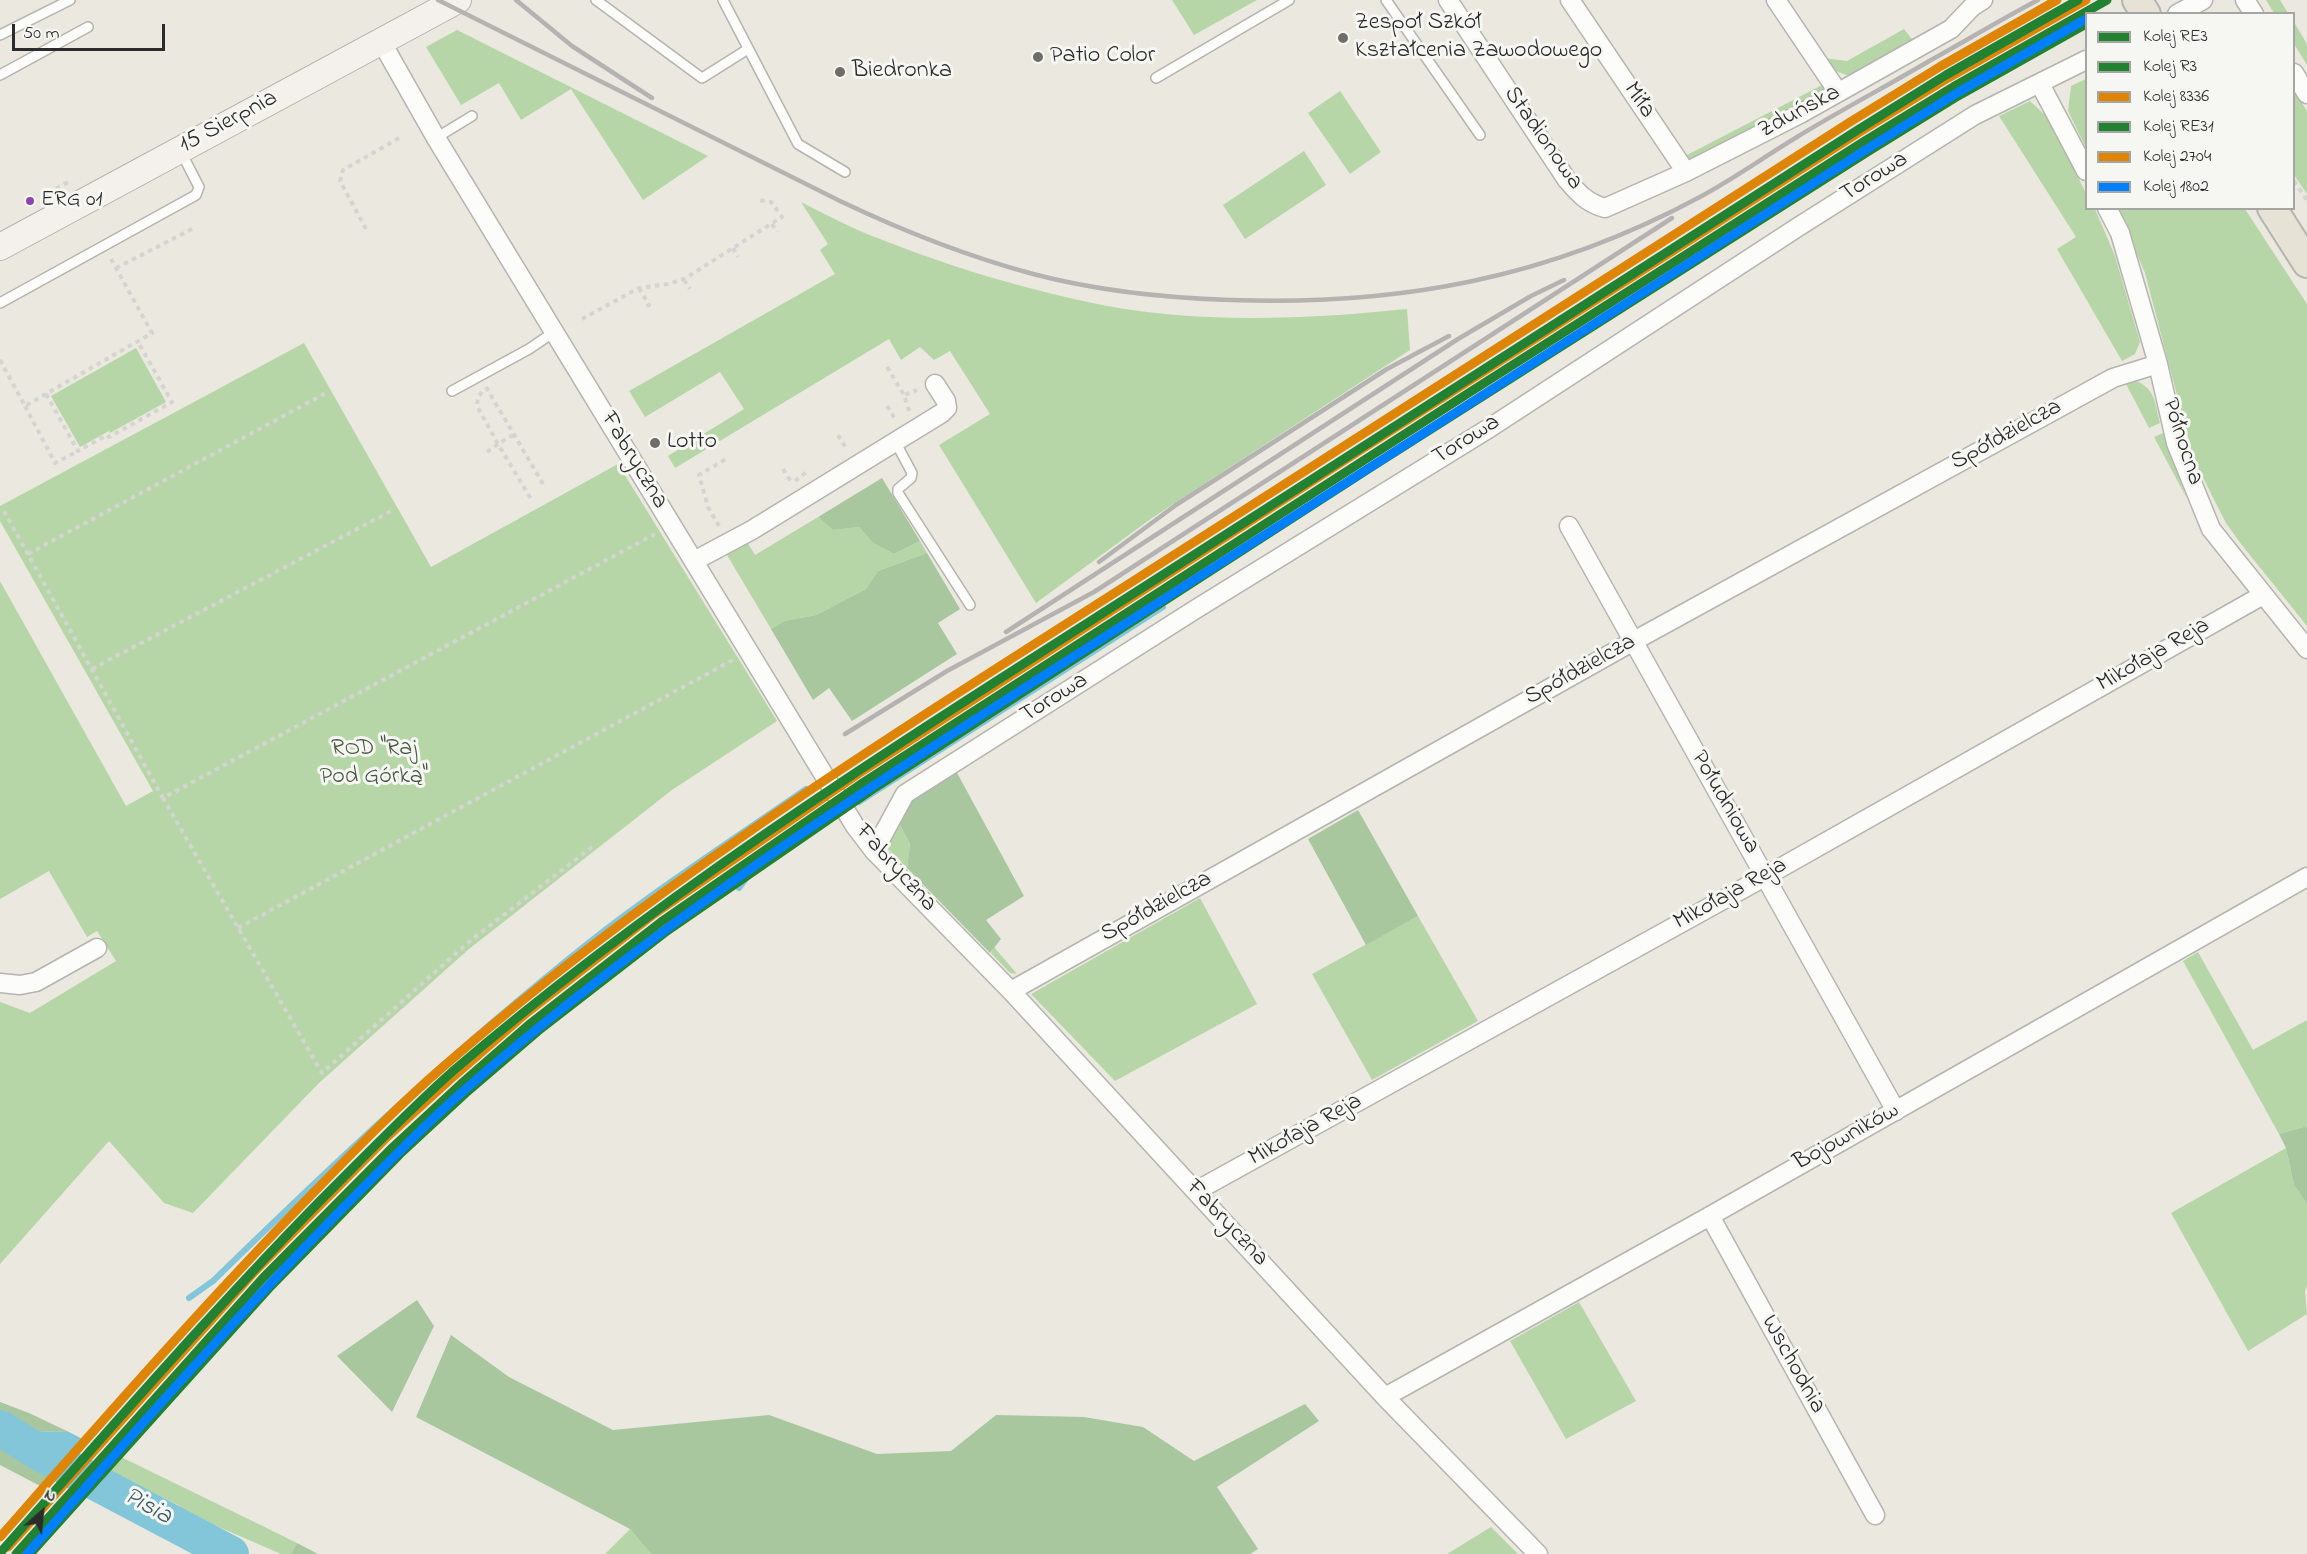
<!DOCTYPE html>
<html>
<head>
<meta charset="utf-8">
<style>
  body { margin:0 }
  #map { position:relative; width:2307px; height:1554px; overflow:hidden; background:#eae8df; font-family:"Indie Flower",sans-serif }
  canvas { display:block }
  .legend { position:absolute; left:2085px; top:12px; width:210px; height:198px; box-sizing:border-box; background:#f6f6f2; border:2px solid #a5a5a2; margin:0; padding:8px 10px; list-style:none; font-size:18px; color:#2b2b2b }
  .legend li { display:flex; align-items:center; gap:12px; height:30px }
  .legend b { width:30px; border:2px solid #a5a5a2 }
  .north { position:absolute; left:12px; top:1482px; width:60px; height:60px; -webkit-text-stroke:4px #f6f6f2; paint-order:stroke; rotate:27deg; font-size:16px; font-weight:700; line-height:24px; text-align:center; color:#2b2b2b }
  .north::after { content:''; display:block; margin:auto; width:21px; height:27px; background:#2b2b2b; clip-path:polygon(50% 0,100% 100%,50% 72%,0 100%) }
  .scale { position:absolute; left:12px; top:24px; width:153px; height:27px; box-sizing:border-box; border:3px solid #2b2b2b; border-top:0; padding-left:8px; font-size:18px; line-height:21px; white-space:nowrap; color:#2b2b2b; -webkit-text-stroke:4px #f6f6f2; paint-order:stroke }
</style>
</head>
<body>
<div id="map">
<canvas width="2307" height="1554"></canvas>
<ul class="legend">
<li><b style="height:8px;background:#238132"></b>Kolej RE3</li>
<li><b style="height:8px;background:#238132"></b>Kolej R3</li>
<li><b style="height:8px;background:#df8506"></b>Kolej 8336</li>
<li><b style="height:8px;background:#238132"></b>Kolej RE31</li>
<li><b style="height:8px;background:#df8506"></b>Kolej 2704</li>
<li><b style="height:8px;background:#0080ff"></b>Kolej 1802</li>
</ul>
<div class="north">N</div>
<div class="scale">50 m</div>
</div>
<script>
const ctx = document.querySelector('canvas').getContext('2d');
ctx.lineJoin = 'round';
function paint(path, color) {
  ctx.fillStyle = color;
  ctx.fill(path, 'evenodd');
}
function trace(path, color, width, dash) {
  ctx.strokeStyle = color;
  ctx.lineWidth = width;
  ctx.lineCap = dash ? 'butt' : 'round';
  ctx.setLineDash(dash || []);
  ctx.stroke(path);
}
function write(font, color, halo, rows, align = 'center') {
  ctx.font = font + ' "Indie Flower",sans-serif';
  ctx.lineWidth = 6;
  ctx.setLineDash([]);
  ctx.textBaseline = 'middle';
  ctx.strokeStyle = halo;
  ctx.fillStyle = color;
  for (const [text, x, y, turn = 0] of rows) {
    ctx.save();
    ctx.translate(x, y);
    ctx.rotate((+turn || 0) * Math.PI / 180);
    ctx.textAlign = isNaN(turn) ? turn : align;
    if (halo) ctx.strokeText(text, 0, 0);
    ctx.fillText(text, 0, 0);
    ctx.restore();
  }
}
paint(new Path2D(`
  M1172 0H1257L1194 35Z
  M2266 0H2280L2288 13H2274Z
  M2294 22 2307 44V65L2294 44Z
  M1904 29 1915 43 1849 76 1833 70 1824 58 1847 61Z
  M457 30 708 156 643 200 571 89 521 120 499 83 461 105 426 47Z
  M2086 79V148L2068 111 2071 86Z
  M1826 83 1824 94 1692 160 1685 156Z
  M2294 90 2307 111V194L2294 175Z
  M1340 91 1381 152 1350 174 1308 113Z
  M2030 101 2048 118 2086 193V208L2095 209 2115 256 2140 342 2135 354 2122 361 2057 249 2076 237 1999 116Z
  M1304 151 1326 185 1245 239 1223 205Z
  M801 202C823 213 845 225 867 234 944 265 1025 290 1107 306 1205 324 1309 319 1407 309L1410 350 1152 518 1036 603 939 445 990 414 950 351 934 360 920 347 901 360 889 339 675 468 668 456 744 409 720 372 645 417 629 391 835 274 820 250 828 244Z
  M2118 209H2245L2307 304V626L2241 544 2226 523 2194 460 2145 273Z
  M304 343 431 567 618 464 777 721 672 790 469 949 319 1083 193 1213 164 1203 109 1141 0 1264V1002L30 1013 116 961 97 931 87 937 49 871 0 899V581L126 806 153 791 0 521V506Z
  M136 348 166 402 110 433 109 431 80 447 51 396Z
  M2136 381C2156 389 2155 404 2160 423L2149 428 2125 382Z
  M2163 433 2186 497 2154 437Z
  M818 517 833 530 859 527 873 543 894 554 920 541 927 553 878 571 866 589 816 615 784 621 771 629 727 555 747 542 755 555Z
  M898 821 910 844 907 868 888 849 889 840Z
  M1200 898 1257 1004 1115 1081 1031 994Z
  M1418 916 1478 1021 1372 1080 1312 974Z
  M994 947 1017 974 1010 973 991 953Z
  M2198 952 2253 1050 2307 1020V1126L2279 1134 2183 961Z
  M2286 1148 2294 1185 2307 1204V1286L2305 1291 2307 1314 2248 1351 2171 1213Z
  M1579 1302 1636 1401 1566 1439 1510 1341Z
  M117 1455 279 1534 297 1543 291 1554H281L189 1514 178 1505 104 1469Z
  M1491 1527 1518 1554H1447Z
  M630 1529 651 1554H605Z`), '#b7d6a8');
paint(new Path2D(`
  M882 478 920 541 894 554 873 543 859 527 833 530 818 517Z
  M927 553 960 609 938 623 957 654 852 721 829 688 813 700 771 629 784 621 816 615 866 589 878 571Z
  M956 771 1024 896 986 920 1001 939 990 953 907 868 910 844 898 821 915 796Z
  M1358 810 1418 916 1366 945 1308 839Z
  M2307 1126V1204L2294 1185 2286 1148 2279 1134Z
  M417 1300 434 1326 392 1412 337 1356Z
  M451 1335 509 1377 613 1430 769 1415 877 1454 951 1451 996 1415 1084 1417 1143 1427 1194 1461 1305 1404 1319 1421 1217 1487 1258 1549 1250 1554H651L630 1529 416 1417Z
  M0 1402 29 1413 69 1432 35 1431 0 1410Z
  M0 1442 55 1479 46 1489 0 1465Z
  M297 1543 318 1554H291Z`), '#a8c79f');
paint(new Path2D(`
  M0 1410 35 1431 69 1432 88 1442 55 1479 0 1442Z`), '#84c6d9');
paint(new Path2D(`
  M90 1440V1444L58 1481H53Z`), '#eae8df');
trace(new Path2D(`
  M859 802 1163 607
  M739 888 748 876 830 820
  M189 1298 213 1281C333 1164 455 1049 587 944 657 889 732 840 806 789`), '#84c6d9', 6);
trace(new Path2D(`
  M0 1428 38 1452 231 1554`), '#84c6d9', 36);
const service = new Path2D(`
  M596 0 702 78 748 49
  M723 0 798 144 845 172
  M1386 0 1480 135
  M0 35 70 0
  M0 75 88 27
  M1156 78 1289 0
  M436 138 472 116
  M0 303 196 195 199 187 180 150
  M452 391 529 349 554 332
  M896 443 912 473 911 478 898 489V493L970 605`);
const minor = new Path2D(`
  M1448 0 1567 180C1579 194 1587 203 1605 208L1686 172 1800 114 1951 29 1972 7 1983 0
  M1570 0 1686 172
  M1776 0 1838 92
  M2245 0 2254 14
  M2177 14 2203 0
  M381 41 436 138 855 826 874 851 1011 991 1385 1397 1538 1554
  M2294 73 2307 94
  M2040 84 2086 171
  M2107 208 2120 233 2158 364 2176 443 2211 529 2307 649
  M1569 526 1896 1111
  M694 561 752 530 942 413 947 408 946 401 935 384
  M874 851 905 794 1196 609 1491 427 1798 227 1975 115 2086 60
  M0 983 20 985 36 982 97 948
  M1011 991 1632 642 2113 378 2158 364
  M1196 1191 1766 876 2263 595
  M1710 1216 1875 1515
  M1385 1397 1710 1216 2307 877`);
const secondary = new Path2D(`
  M0 247 458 0`);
const primary = new Path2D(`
  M2137 0 2146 14
  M2272 208 2307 263`);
trace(service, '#b5b4ae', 12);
trace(minor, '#b5b4ae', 21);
trace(secondary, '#b5b4ae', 28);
trace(primary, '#b5b4ae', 32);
trace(new Path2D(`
  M2294 181 2307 200
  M48 193 70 181
  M772 224 777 232
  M366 229 340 181 343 170 401 137
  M733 248 738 257
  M116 268 194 228
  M684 280 690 289
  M639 288 649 305 645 307
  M582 319 639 288 668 284 684 279 782 217 771 202 758 200
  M0 360 25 406 152 333 110 257
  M887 367 904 395
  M486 387 543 484
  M482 392 478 397 477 406 498 444 513 435
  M46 394 78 451 107 435 109 437 172 402 138 342
  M25 406 55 463 78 451
  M887 406 895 419
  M909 411 904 395 917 390
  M838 435 846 448
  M487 452 498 444 531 499
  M783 469 792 483
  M795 481 808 471
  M4 511 163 798
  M719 526 708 507 699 475 726 459
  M28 554 326 393
  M92 669 393 510
  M592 847 470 941 322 1073 163 798 655 534
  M238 928 733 660`), '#d4d4d1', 4, [4.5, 4.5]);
trace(service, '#fcfcfa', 9);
trace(minor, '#fcfcfa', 18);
trace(secondary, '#f4f1ec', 26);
trace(primary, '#e7e2d6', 28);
trace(new Path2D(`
  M438 0 840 201C903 231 966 256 1033 274 1098 291 1165 298 1231 300 1399 306 1549 278 1698 198 1732 180 1764 157 1797 137 1841 110 1887 86 1931 60 1967 40 2002 19 2038 0
  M516 0 572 46 652 98
  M1099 562 1176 505 1387 369 1449 336
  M1006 632 1458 339 1531 296 1564 280
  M845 734 947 671 1094 592 1672 218`), '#b4b3b2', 4.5);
trace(new Path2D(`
  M16 1554 263 1278 393 1147 461 1084 531 1023 661 922 864 782 1467 394 1863 142 1953 87 2107 0`), '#238132', 9);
trace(new Path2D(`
  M30 1554 271 1286 400 1154 468 1091 538 1031 667 931 870 791 1373 466 1869 151 1958 96 2086 24`), '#238132', 9);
trace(new Path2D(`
  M8 1547 255 1271 385 1139 454 1076 524 1015 654 914 858 774 1362 449 1858 133 1948 78 2086 0`), '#df8506', 9);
trace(new Path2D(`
  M0 1553C104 1435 208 1316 318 1203 362 1159 406 1113 453 1071 665 889 904 740 1139 590 1378 437 1617 284 1856 131L1946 75 2078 0`), '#238132', 9);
trace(new Path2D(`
  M0 1537C104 1419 207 1301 317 1189 358 1147 399 1105 444 1066 654 883 892 735 1127 585 1368 431 1609 277 1850 122L1941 66 2057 0`), '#df8506', 9);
trace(new Path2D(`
  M27 1554C130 1437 233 1320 343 1208 381 1170 419 1130 460 1094 664 914 899 768 1128 622 1375 465 1621 306 1867 149L1957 93 2086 19`), '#0080ff', 9);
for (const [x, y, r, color] of [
  [1343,38,6,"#6e6d6a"],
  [1038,57,6,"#6e6d6a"],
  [840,72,6,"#6e6d6a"],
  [30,201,5,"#8e44ad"],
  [655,443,6,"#6e6d6a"]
]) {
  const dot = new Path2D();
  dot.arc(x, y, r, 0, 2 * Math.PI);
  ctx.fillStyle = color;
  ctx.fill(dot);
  trace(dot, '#f6f6f2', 2);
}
write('22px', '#2b2b2b', '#f6f6f2', [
  ["ERG 01",41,201]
], 'left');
write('24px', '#2b2b2b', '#f6f6f2', [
  ["Zespoł Szkół",1355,24],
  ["Kształcenia Zawodowego",1355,52],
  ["Patio Color",1050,57],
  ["Biedronka",852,72],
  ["Lotto",667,443]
], 'left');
write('24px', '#2b2b2b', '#f6f6f2', [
  ["Miła",1638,101,56],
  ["Zduńska",1800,113,-28],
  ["15 Sierpnia",229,123,-28],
  ["Stadionowa",1542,139,55],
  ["Torowa",1875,178,-32],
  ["Spółdzielcza",2007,436,-29],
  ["Torowa",1467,441,-32],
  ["Północna",2181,442,72],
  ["Fabryczna",633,461,59],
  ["Mikołaja Reja",2154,656,-30],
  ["Spółdzielcza",1581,671,-29],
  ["Torowa",1055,699,-32],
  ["Południowa",1724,803,60],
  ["Fabryczna",895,869,48],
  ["Mikołaja Reja",1731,895,-29],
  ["Spółdzielcza",1157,908,-29],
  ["Mikołaja Reja",1306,1131,-29],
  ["Bojowników",1847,1138,-29],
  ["Fabryczna",1226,1224,47],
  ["Wschodnia",1792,1365,61]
]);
write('24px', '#485a43', '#f6f6f2', [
  ["ROD \"Raj",374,750],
  ["Pod Górką\"",374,778]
]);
write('italic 26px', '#3b5c67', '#f6f6f2', [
  ["Pisia",147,1508,29]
]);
</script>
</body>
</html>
